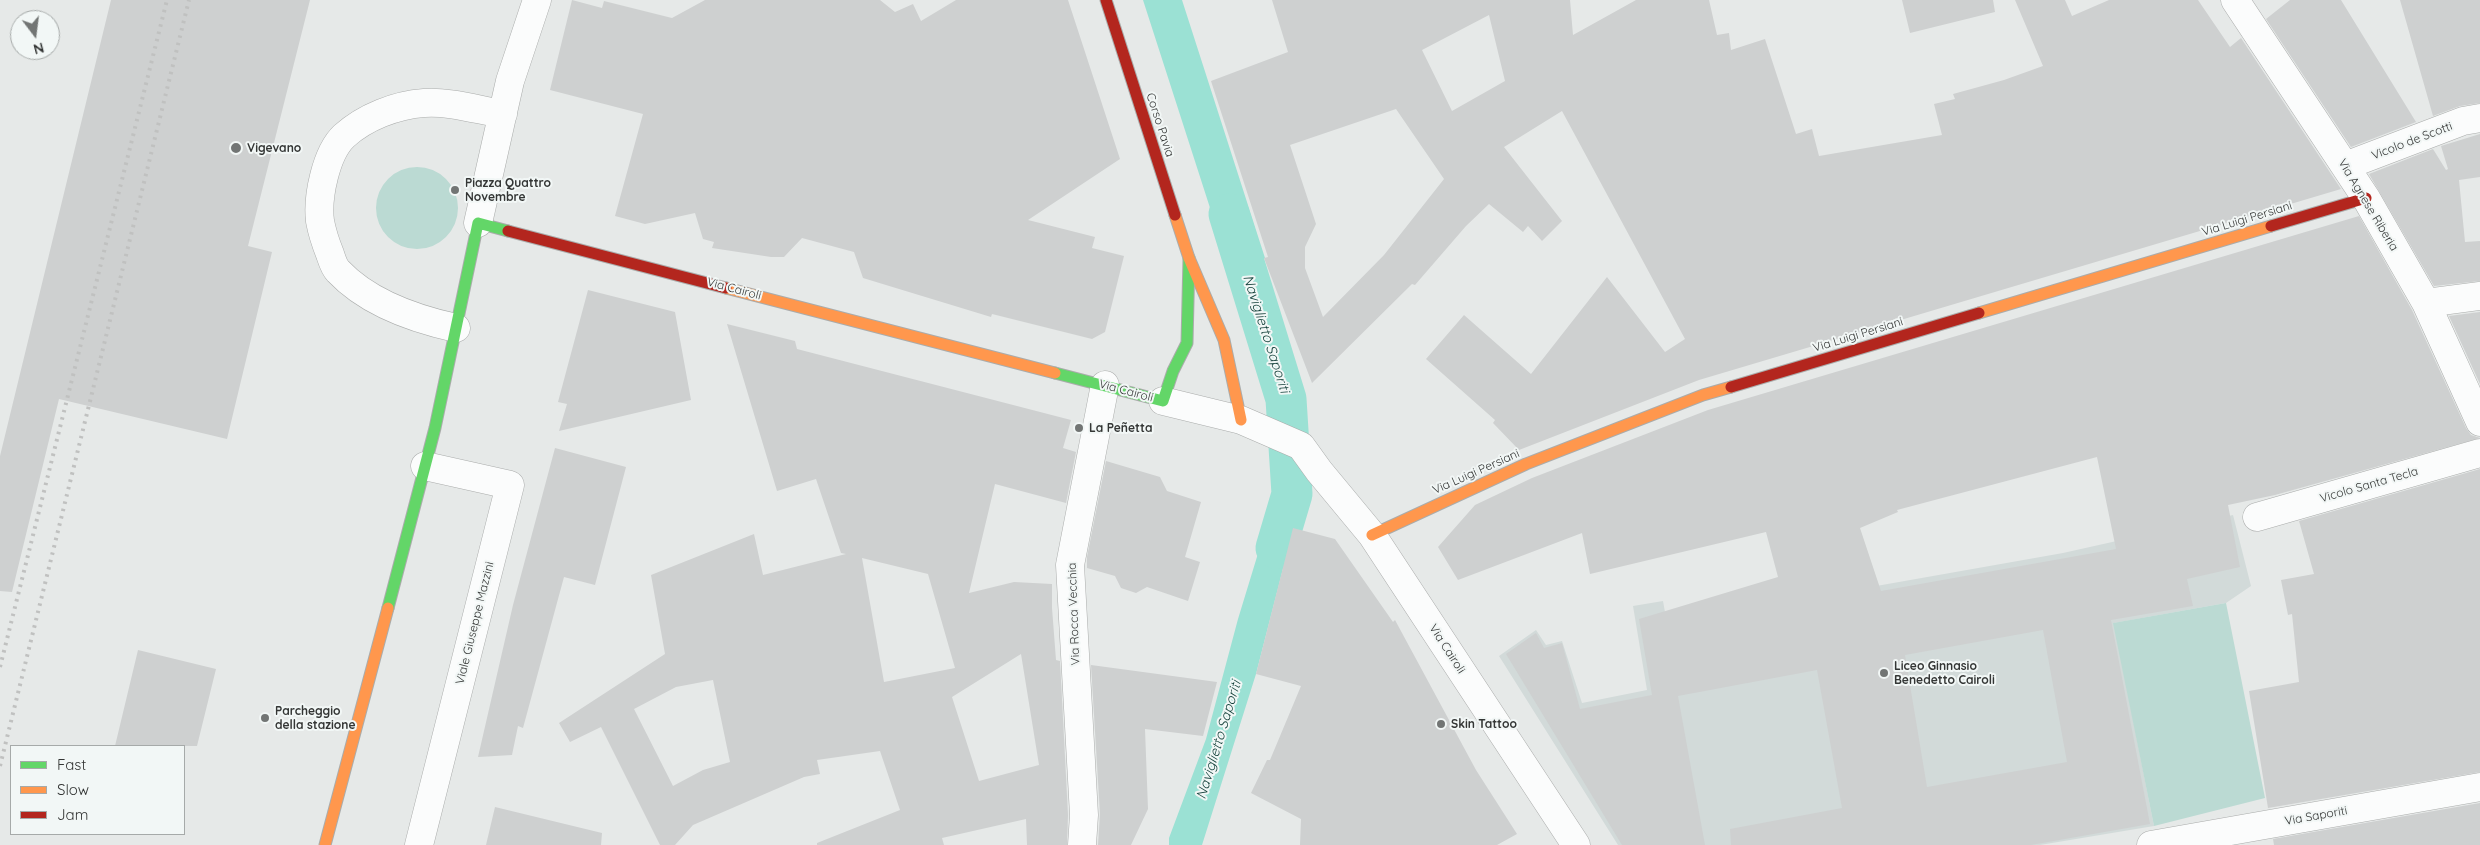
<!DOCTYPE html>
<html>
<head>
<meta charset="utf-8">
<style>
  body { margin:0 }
  #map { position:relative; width:2480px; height:845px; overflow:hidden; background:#e6e9e8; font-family:Quicksand,sans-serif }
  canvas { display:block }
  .legend { position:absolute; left:10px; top:745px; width:175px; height:90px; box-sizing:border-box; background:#f2f7f6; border:1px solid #a6aaa9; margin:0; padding:6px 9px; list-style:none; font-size:15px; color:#343635 }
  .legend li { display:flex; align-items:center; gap:10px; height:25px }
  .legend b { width:25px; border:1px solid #a6aaa9 }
  .north { position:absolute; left:10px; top:10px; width:50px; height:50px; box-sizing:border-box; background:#f2f7f6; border:1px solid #a6aaa9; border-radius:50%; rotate:165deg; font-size:14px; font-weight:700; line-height:20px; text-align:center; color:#343635 }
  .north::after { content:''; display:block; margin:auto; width:18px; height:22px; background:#727574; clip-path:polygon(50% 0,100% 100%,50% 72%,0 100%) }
</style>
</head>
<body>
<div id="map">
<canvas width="2480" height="845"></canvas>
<ul class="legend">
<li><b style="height:6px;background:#63d668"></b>Fast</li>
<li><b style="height:6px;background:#ff974d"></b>Slow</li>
<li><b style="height:6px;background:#b3261e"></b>Jam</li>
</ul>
<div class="north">N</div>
</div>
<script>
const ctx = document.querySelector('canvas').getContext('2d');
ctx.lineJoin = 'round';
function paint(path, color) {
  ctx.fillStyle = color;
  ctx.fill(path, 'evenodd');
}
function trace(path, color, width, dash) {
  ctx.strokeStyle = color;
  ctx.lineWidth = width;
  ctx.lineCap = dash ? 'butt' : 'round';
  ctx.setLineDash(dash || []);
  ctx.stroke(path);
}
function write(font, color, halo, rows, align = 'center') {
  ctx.font = font + ' Quicksand,sans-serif';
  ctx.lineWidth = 4;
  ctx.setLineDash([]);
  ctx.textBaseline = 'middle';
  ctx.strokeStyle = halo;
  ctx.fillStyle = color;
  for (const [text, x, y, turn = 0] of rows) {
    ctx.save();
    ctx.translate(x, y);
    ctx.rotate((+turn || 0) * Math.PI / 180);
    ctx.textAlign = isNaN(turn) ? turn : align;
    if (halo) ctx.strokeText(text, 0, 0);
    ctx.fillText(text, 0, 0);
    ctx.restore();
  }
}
paint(new Path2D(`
  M2233 515 2251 586 2226 603 2114 623 2154 826 2040 845H1618L1499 656 1536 630 1546 645 1562 641 1582 703 1647 690 1633 606 1663 601 1667 623 2063 553Z`), '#d2dad9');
paint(new Path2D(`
  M376 208a41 41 0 1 1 82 0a41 41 0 1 1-82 0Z
  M2226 603 2265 798 2154 826 2113 623Z`), '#bbdad3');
paint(new Path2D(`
  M1143 0H1182L1265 258 1255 265 1231 273Z
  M1262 288 1266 298 1303 405 1273 393 1239 302Z
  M1278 488 1304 499 1285 561 1256 674 1202 845H1169V838L1206 739 1238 619Z`), '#9be1d4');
trace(new Path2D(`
  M1229 214 1286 399 1292 494 1276 548`), '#9be1d4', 41);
paint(new Path2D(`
  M111 0H310L248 246 272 252 227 439 59 399 12 592 0 591V456Z
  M572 0 602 8 604 1 672 18 705 0H880L895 12 913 4 921 21 956 0H1068L1120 159 1028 220 1095 237 1092 248 1124 256 1105 332 1092 339 992 314 991 317 863 278 854 252 802 238 784 257H771L712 248 714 242 703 239 695 213 645 224 615 216 643 114 550 90Z
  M1272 0H1570L1573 35 1636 0H1709L1717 35 1729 33 1731 50 1765 39 1796 134 1812 129 1819 156 1942 135 1934 104 1955 99 1953 94 2004 80 2043 66 2015 0H2065L2072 16 2109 0H2198L2230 47 2241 38 2341 189 1699 380 1519 450 1493 423 1495 420 1426 359 1464 315 1531 374 1607 277 1665 352 1685 339 1562 111 1504 147 1562 221 1542 241 1528 226 1523 232 1489 204 1466 226 1415 285 1412 284 1312 383 1264 258 1268 257 1211 81 1288 52ZM1489 15 1505 81 1452 111 1422 50ZM1396 109 1444 179 1384 255 1323 317 1305 268V247L1316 224 1290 145Z
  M1902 0H1993L1995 12 1910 33Z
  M2290 0H2341L2416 122 2351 147 2266 19Z
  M2400 0H2480V103L2460 106 2433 116Z
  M2480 134V177L2459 180 2465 242 2480 241V281L2434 286 2369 174 2433 149 2446 170 2448 169 2441 146Z
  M2359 216 2412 310 2466 428 2471 435 2480 438 2275 495 2228 505 2240 567 2187 579 2193 606 2111 620 2150 824 2031 845H1731L1730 829 1842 808 1817 670 1678 696 1705 845H1622L1506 654 1536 633 1544 648 1562 643 1580 709 1652 695 1639 619 1778 577 1766 532 1590 574 1582 533 1458 580 1438 547 1475 505 1532 478 1708 410ZM2097 457 2116 549 1881 591 1860 528 1898 512 1897 510ZM2043 630 2067 762 1927 787 1905 655Z
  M588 290 675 312 691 400 559 431 567 404 558 402Z
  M2480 312V384L2449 316Z
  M727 324 795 341 797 349 1071 420 1063 448 1076 452 1066 503 995 484 969 593 1014 582 1052 584V608L1056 660 1060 661 1068 815 1067 845H1027L1026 819 942 838 944 845H817V843L900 810 880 751 817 760 820 774 804 777 693 825 675 845H660L601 727 570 742 559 723 665 654 651 575 754 534 763 575 846 554 841 553 816 479 777 491ZM862 558 928 574 955 668 884 682ZM1021 654 1039 765 979 781 952 697ZM713 680 730 762 703 770 673 786 634 709 676 687Z
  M555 448 626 467 595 585 564 577 523 728 518 726 512 755 478 757 513 605Z
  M1106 461 1160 477 1167 491 1201 502 1185 557 1200 562 1188 601 1147 587 1136 593 1121 588 1115 576 1087 568V557Z
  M2480 469V772L2268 808 2249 691 2299 682 2292 614 2288 615 2281 580 2314 574 2299 521Z
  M1293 528 1335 539 1393 622 1395 620 1476 770 1517 834 1497 845H1300L1301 819 1251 793 1267 760H1270L1301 686 1256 674Z
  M138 650 216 669 197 746H115Z
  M1091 665 1217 682 1203 736 1145 729 1148 809 1131 845H1098L1100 814Z
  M2480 803V845H2274L2273 839Z
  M495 807 602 833 601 845H486Z`), '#ced0d0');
const street = new Path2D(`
  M2235 0 2366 198 2426 303 2480 422
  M2345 166 2463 121 2480 118
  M478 223 510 81 537 0
  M2426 303 2480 296
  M456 328C415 319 368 303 338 271 334 267 332 260 330 254 326 244 322 232 320 221 317 197 326 153 344 136 365 117 396 105 424 103 449 101 478 110 503 114
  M1163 401 1241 420 1301 446 1319 471 1372 535 1576 845
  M2257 517 2480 453
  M419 845 510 485 425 466
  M1082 845 1084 815 1070 565 1105 385
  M2151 845 2480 787`);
const fast = new Path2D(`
  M1055 373 1163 401 1173 371 1187 343 1189 258
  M388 608 435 428 478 223 508 231`);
const slow = new Path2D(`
  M1175 215 1189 258 1224 340 1241 420
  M726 288 1055 373
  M1979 313 2271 226
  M1372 535 1526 464 1703 395 1731 387
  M325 845 388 608`);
const jam = new Path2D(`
  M1106 0 1175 215
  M2271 226 2366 198
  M508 231 726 288
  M1731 387 1979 313`);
trace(street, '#aaacab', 29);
trace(fast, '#aaacab', 13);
trace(slow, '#aaacab', 13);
trace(jam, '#aaacab', 13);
trace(street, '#fbfcfc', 28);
trace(fast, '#63d668', 11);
trace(slow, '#ff974d', 11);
trace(jam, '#b3261e', 11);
trace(new Path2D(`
  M0 667 167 0
  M0 766 189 0`), '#c0c1c0', 4, [2.5, 5]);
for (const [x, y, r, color] of [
  [236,148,6,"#727574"],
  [455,190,5,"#727574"],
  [1079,428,5,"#727574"],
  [1884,673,5,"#727574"],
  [265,718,5,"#727574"],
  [1441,724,5,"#727574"]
]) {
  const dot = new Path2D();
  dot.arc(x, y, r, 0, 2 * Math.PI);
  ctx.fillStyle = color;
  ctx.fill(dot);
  trace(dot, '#f2f7f6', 2);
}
write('12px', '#343635', '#f2f7f6', [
  ["Corso Pavia",1160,125,72],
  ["Vicolo de Scotti",2412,141,-21],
  ["Via Agnese Riberia",2368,205,59],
  ["Via Luigi Persiani",2247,219,-17],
  ["Via Cairoli",734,289,15],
  ["Via Luigi Persiani",1858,335,-17],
  ["Via Cairoli",1126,391,15],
  ["Via Luigi Persiani",1476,472,-24],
  ["Vicolo Santa Tecla",2369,485,-16],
  ["Via Rocca Vecchia",1074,614,-92],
  ["Viale Giuseppe Mazzini",475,623,-76],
  ["Via Cairoli",1447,649,57],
  ["Via Saporiti",2316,816,-10]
]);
write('bold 12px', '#343635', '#f2f7f6', [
  ["Vigevano",247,148],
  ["Piazza Quattro",465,183],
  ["Novembre",465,197],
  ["La Peñetta",1089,428],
  ["Liceo Ginnasio",1894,666],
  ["Benedetto Cairoli",1894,680],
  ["Parcheggio",275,711],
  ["della stazione",275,725],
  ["Skin Tattoo",1451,724]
], 'left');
write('italic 14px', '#113f38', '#f2f7f6', [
  ["Naviglietto Saporiti",1266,334,72],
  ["Naviglietto Saporiti",1219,740,-73]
]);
</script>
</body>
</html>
